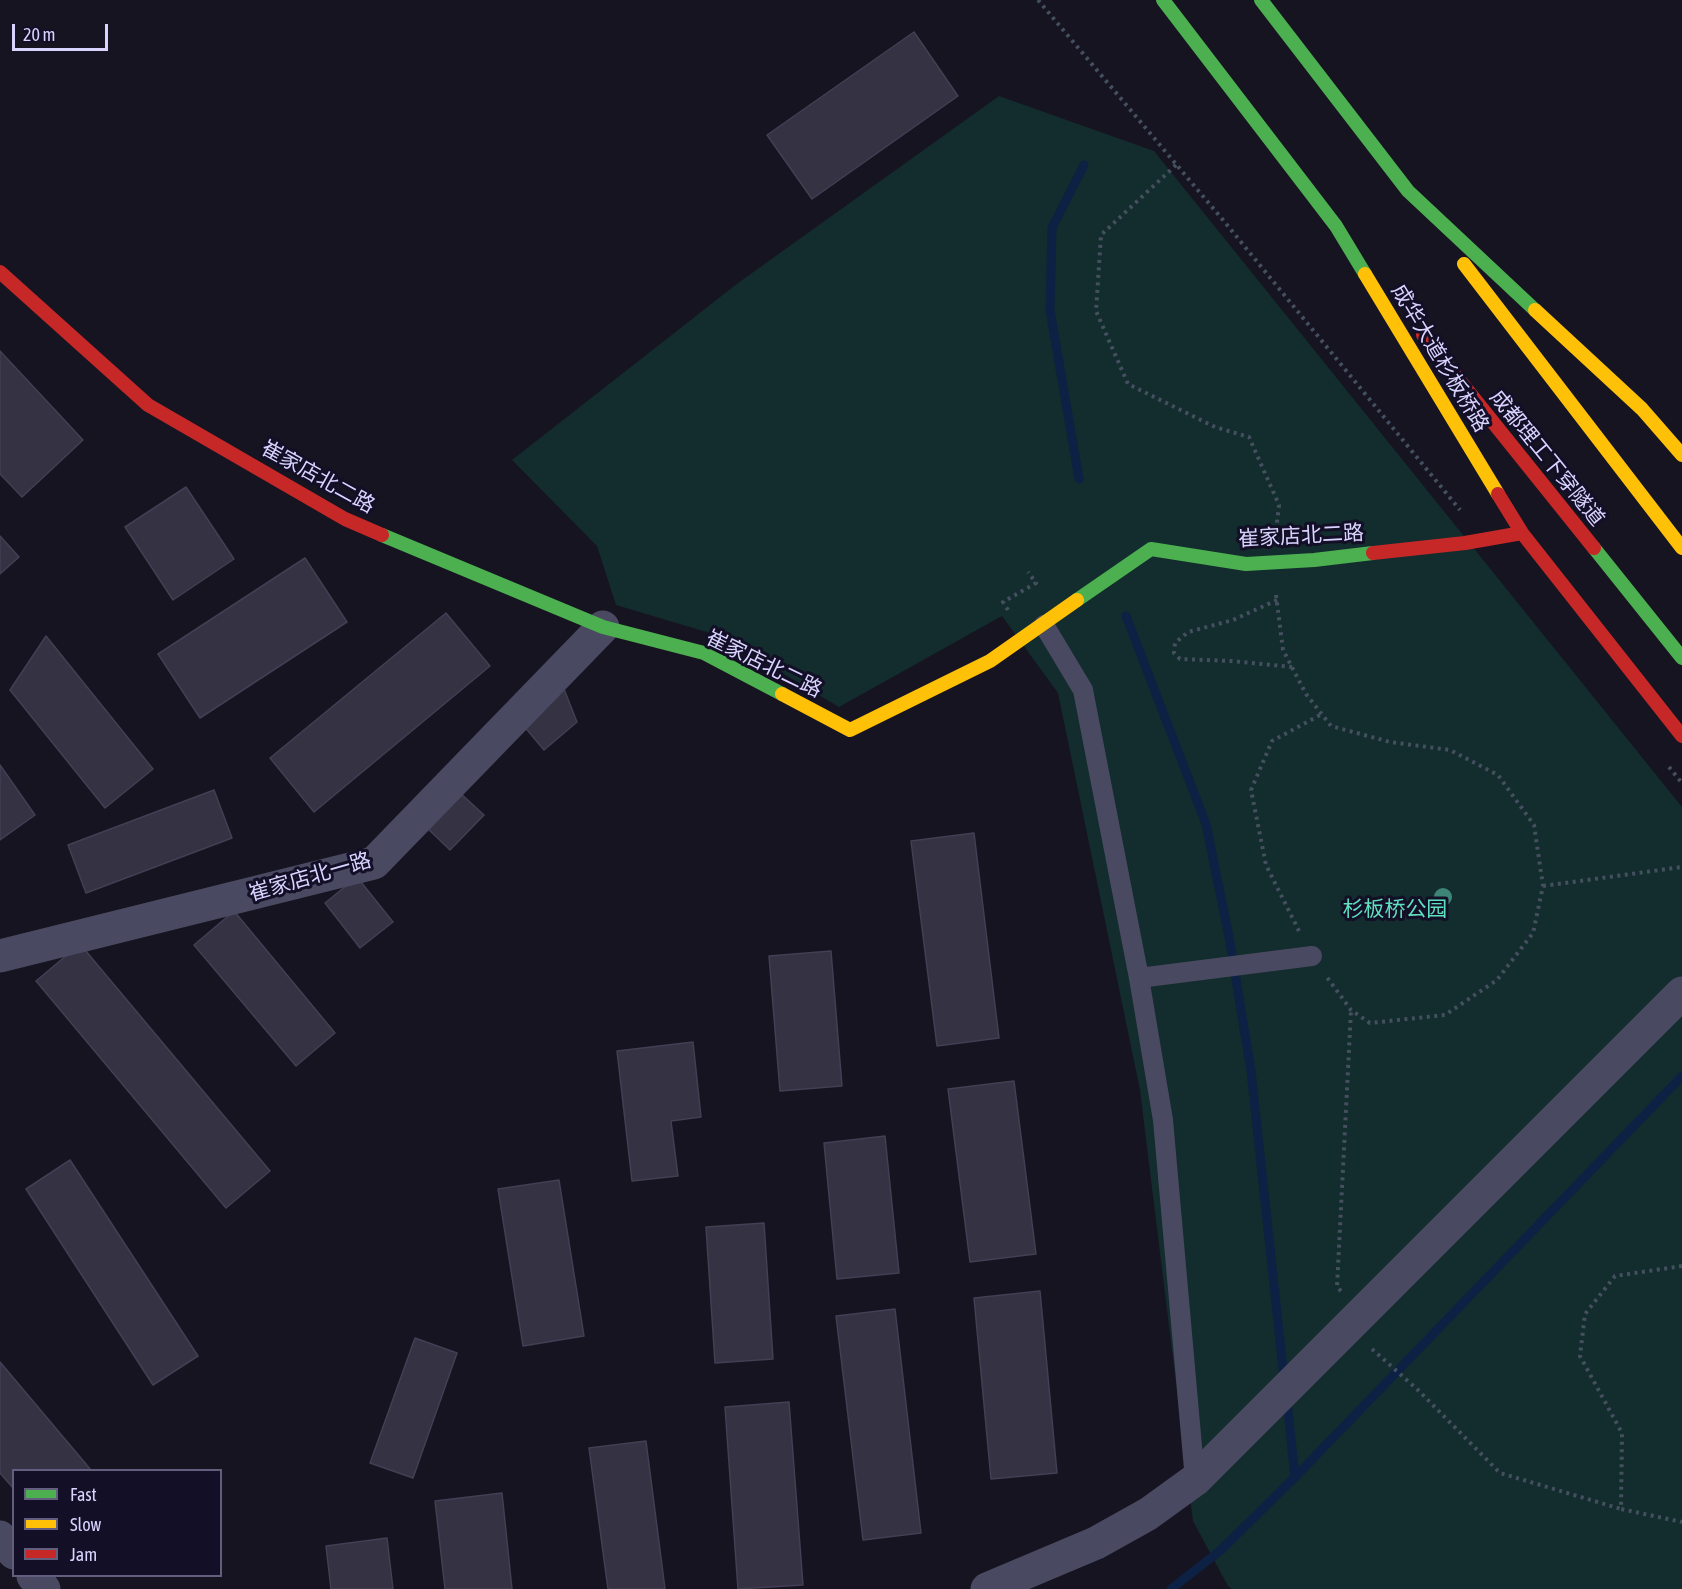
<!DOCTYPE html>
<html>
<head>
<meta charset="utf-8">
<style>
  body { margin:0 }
  #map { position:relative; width:1682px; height:1589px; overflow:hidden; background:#161421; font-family:"Asap Condensed",sans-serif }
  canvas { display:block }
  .legend { position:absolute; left:12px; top:1469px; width:210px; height:108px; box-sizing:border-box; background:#130f26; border:2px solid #625e7d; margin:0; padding:8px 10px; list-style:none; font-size:18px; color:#d9d4ff }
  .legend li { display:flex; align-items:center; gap:12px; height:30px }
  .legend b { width:30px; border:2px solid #625e7d }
  .scale { position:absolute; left:12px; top:24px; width:96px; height:27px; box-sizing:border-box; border:3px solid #d9d4ff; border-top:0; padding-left:8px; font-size:18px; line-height:21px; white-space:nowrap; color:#d9d4ff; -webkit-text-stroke:4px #130f26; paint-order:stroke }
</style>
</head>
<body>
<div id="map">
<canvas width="1682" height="1589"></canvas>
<ul class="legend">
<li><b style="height:8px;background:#4caf50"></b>Fast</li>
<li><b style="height:8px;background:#ffc107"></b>Slow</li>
<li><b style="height:8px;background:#c62828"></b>Jam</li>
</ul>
<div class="scale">20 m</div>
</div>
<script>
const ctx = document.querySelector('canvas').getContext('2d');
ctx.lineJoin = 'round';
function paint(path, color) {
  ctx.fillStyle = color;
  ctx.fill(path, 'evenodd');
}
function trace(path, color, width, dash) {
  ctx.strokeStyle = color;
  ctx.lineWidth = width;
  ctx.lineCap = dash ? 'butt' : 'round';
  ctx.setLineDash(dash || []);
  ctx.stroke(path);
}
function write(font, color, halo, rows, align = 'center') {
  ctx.font = font + ' "Asap Condensed","Noto Sans SC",sans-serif';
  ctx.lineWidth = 6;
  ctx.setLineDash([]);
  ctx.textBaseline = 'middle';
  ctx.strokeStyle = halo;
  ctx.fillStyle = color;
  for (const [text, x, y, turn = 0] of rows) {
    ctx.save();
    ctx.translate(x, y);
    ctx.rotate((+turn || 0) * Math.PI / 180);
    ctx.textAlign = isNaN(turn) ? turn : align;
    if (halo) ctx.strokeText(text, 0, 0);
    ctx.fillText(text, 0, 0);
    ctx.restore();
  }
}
paint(new Path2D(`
  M999 96 1154 151 1682 807V1589H1232L1228 1586 1193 1521 1140 1090 1058 693 1002 616 839 707 720 636 616 605 597 546 512 460 738 283Z`), '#132c2d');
trace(new Path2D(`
  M1079 479 1050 310 1052 228 1084 165
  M1126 616 1206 824 1229 937 1251 1071 1284 1378
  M1287 1401 1295 1477
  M1171 1589 1221 1550 1295 1477 1682 1076`), '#0d2144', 9);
const building = new Path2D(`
  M914 32 958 96 812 199 767 135Z
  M0 351 83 440 22 497 0 474Z
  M186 487 234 559 173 600 125 527Z
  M0 536 19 557 0 574Z
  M305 558 347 622 200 718 158 654Z
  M446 613 490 666 314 812 270 758Z
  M46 636 153 769 105 808 10 690Z
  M564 689 577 722 544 750 523 725Z
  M0 765 35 815 0 840Z
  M214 790 232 838 86 893 68 845Z
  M459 792 484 815 450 850 426 827Z
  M974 833 999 1038 937 1046 911 841Z
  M357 877 393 922 360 948 325 903Z
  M234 911 335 1033 296 1066 194 945Z
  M80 944 270 1171 226 1208 36 981Z
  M831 951 842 1086 780 1091 769 956Z
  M693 1042 701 1117 671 1121 678 1176 632 1181 617 1051Z
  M1014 1081 1036 1254 970 1262 948 1089Z
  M885 1136 899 1273 837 1279 824 1143Z
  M70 1160 198 1356 153 1385 26 1189Z
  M559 1180 584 1336 523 1346 498 1189Z
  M764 1223 773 1359 715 1363 706 1227Z
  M1040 1291 1057 1473 991 1479 974 1298Z
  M895 1309 921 1533 863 1540 836 1316Z
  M415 1338 457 1353 413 1478 370 1463Z
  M0 1362 91 1470H14V1489L0 1473Z
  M789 1402 803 1585 738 1589 725 1407Z
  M646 1441 665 1589H608L589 1448Z
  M502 1493 512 1589H445L435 1501Z
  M387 1538 393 1589H331L326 1546Z`);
paint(building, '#343243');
trace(building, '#433f54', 1.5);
trace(new Path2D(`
  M1038 0 1223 220 1460 510
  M1176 165 1101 235 1096 311 1128 384 1215 427 1249 437 1279 505 1276 531
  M1276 595 1283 650 1306 694 1331 726 1390 742 1450 750 1498 775 1534 825 1543 886 1533 933 1497 980 1445 1015 1370 1023 1351 1010 1326 976
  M1277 600 1233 620 1188 632 1175 643 1174 653 1180 659 1231 661 1292 667
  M1008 610 1003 602 1036 583 1028 572
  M1669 767 1682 783
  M1543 886 1682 867
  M1299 931 1266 865 1251 790 1272 741 1322 714
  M1682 1266 1615 1276 1585 1314 1580 1356 1622 1433 1621 1509 1682 1522
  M1341 1291 1337 1287 1351 1010
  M1372 1349 1418 1390 1500 1473 1621 1509`), '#44505f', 4, [3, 4.5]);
trace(new Path2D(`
  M1044 625 1083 690 1139 978 1163 1120 1195 1480
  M1139 978 1312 956`), '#4a4962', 20);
trace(new Path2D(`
  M0 956 374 863 603 627
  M0 1537 14 1553
  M33 1576 44 1589
  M987 1589 1096 1543 1148 1514 1195 1480 1682 993`), '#4a4962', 33);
trace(new Path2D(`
  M1163 0 1336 226 1365 274
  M1261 0 1408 191 1535 310
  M382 535 603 627 704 653 782 694
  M1594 548 1682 658
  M1077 600 1151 549 1246 564 1314 560 1373 553`), '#4caf50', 14);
trace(new Path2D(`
  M1464 264 1682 548
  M1365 274 1498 494
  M1535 310 1642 409 1682 455
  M782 694 850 730 990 661 1077 600`), '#ffc107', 14);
trace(new Path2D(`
  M0 272 148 405 345 519 382 535
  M1423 335 1594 548
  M1498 494 1522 533 1682 736
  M1373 553 1465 543 1522 533`), '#c62828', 14);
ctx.fillStyle = '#3e8478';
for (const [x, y] of [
  [1443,897]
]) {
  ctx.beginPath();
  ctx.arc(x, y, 9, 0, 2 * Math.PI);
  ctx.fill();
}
write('21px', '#d9d4ff', '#130f26', [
  ["成华大道杉板桥路",1440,358,59],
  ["成都理工下穿隧道",1547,458,51],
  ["崔家店北二路",318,477,29],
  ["崔家店北二路",1301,536,-3],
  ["崔家店北二路",764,664,26],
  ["崔家店北一路",310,877,-16]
]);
write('21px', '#5fe0c0', '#130f26', [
  ["杉板桥公园",1395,909]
]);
</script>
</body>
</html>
